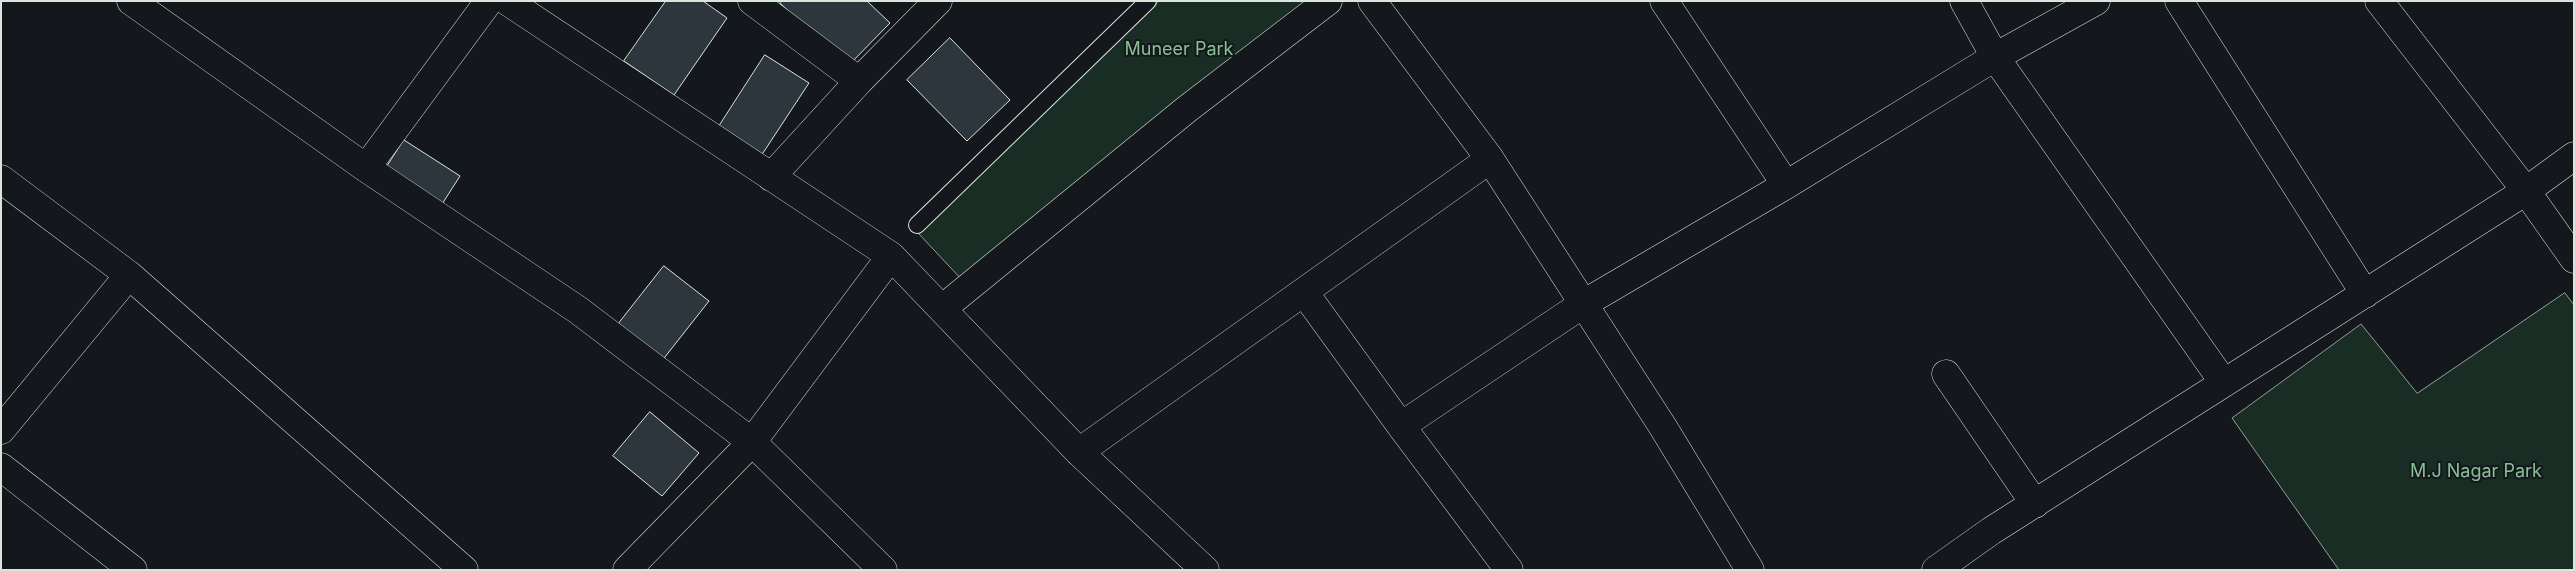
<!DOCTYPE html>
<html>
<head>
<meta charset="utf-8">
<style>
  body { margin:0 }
  #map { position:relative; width:2575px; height:571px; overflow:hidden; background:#14181c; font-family:Inter,sans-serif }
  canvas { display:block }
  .frame { position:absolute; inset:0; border:2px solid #d8e6dc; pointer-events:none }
</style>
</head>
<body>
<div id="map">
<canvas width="2575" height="571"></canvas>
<div class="frame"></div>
</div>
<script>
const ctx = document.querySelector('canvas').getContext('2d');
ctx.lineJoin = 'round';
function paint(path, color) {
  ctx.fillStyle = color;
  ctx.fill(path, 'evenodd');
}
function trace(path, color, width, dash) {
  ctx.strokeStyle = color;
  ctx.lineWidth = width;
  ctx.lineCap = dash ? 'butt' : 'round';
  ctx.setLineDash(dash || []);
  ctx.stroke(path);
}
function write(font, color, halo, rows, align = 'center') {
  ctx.font = font + ' Inter,sans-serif';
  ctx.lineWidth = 4;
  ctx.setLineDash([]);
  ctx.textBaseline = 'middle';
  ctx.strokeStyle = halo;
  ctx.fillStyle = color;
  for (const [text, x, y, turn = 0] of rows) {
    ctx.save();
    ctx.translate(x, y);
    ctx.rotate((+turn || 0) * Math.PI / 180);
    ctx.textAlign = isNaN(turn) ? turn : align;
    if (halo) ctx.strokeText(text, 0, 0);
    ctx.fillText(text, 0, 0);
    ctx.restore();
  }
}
const green = new Path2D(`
  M1159 1H1319L964 282 919 234Z
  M2565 293 2574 305V570H2339L2232 418 2361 324 2417 393Z`);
paint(green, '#1a2d24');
trace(green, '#939e99', 1);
const building = new Path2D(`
  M666 1H703L727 18 674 95 624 61Z
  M782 1H867L890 23 847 67 780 3Z
  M950 38 1010 100 967 141 907 80Z
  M765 55 809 83 761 156 718 128Z
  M404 140 460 176 437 212 381 176Z
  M664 266 709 301 661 362 616 327Z
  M650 412 699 453 662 496 613 456Z`);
paint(building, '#2c363c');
trace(building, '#d8e6dc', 1);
const lane = new Path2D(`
  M917 225 1148 1`);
const street = new Path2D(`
  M131 1 366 168 578 310 752 442 883 570
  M507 1 891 256 1079 452 1205 570
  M752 1 859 81
  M1372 1 1490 159 1663 427 1750 570
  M1664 1 1786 185
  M1964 1 1995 57 2224 383
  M2179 1 2365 294
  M2379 1 2526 191 2574 259
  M366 168 489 1
  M771 177 859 81 938 1
  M1 179 129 275 464 570
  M1304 292 1401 426 1509 570
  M943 308 1187 109 1328 1
  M1946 374 2035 504
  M1401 426 1583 304 1786 185 1995 57 2096 1
  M1 430 129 275
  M1079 452 1490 159
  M1 467 133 570
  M627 570 752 442 891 256
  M1936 570 1991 531 2526 191 2574 156`);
trace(lane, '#d8e6dc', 18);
trace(street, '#d8e6dc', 29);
trace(lane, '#14181c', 16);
trace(street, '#14181c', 28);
write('18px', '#8ac095', '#14181c', [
  ["Muneer Park",1179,50],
  ["M.J Nagar Park",2476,472]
]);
</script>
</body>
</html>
